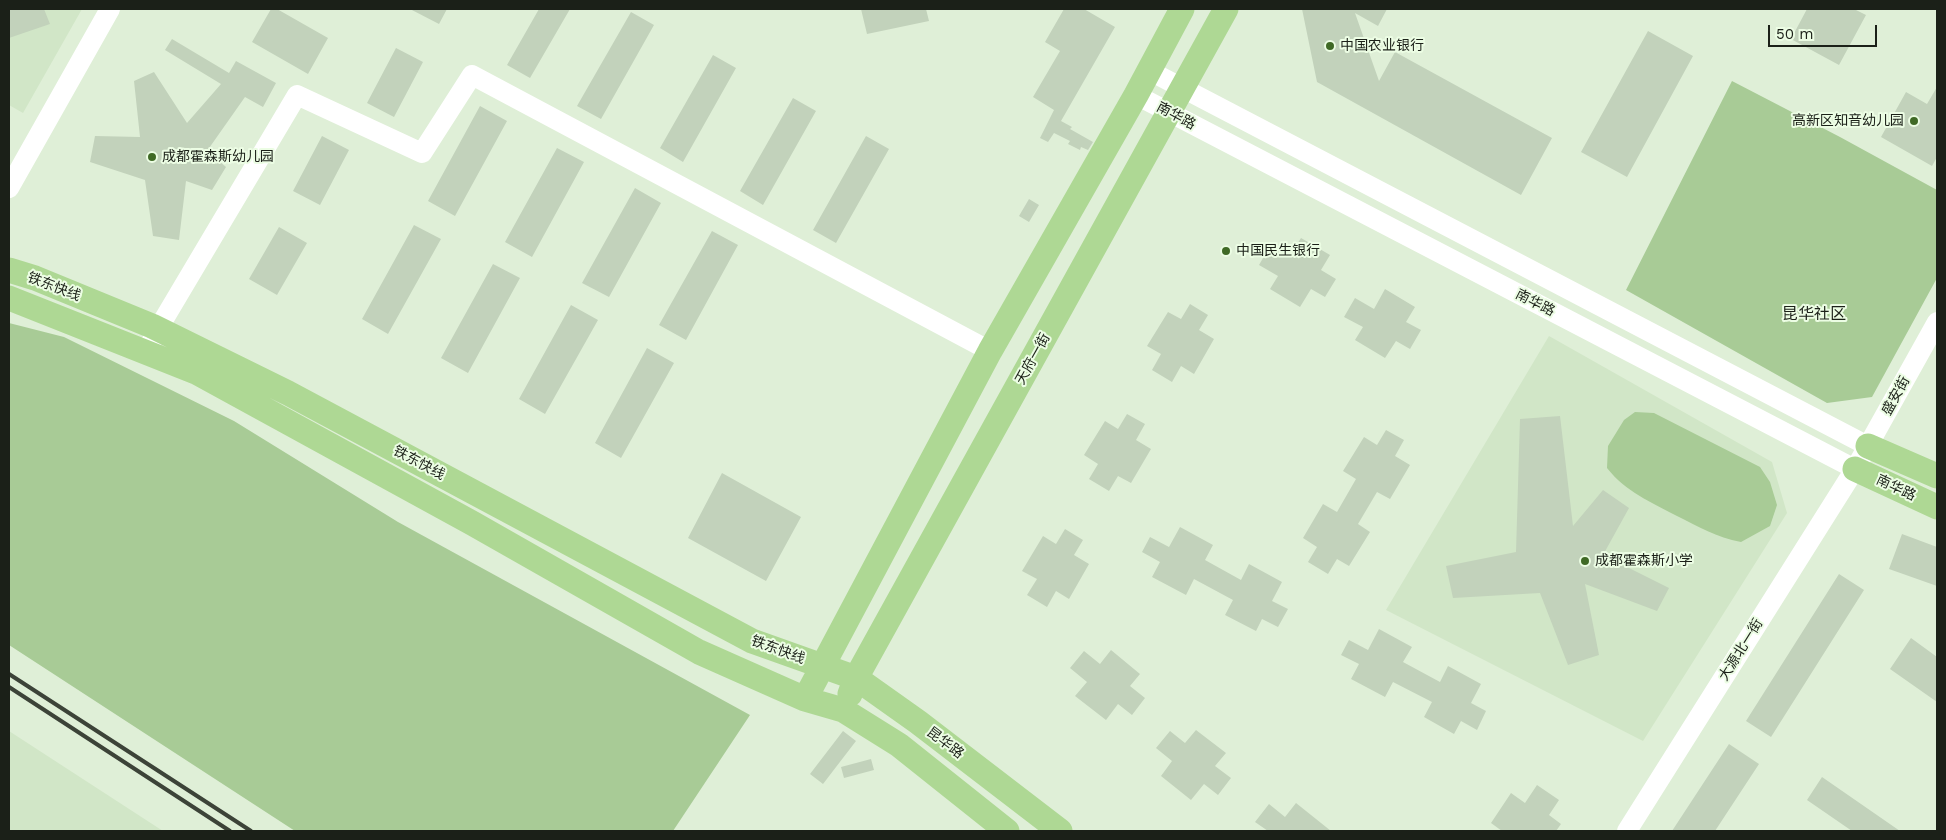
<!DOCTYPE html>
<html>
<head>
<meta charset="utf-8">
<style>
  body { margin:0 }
  #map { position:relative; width:1946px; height:840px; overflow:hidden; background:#dfefd7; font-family:"Work Sans",sans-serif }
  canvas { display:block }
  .frame { position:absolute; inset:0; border:10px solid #1b2018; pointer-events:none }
  .scale { position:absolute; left:1768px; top:25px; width:109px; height:22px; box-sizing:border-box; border:2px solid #1b2018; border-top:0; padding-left:6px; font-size:15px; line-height:18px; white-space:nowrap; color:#1b2018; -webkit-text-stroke:4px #ecfde4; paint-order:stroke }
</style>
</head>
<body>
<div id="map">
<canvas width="1946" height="840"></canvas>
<div class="frame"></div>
<div class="scale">50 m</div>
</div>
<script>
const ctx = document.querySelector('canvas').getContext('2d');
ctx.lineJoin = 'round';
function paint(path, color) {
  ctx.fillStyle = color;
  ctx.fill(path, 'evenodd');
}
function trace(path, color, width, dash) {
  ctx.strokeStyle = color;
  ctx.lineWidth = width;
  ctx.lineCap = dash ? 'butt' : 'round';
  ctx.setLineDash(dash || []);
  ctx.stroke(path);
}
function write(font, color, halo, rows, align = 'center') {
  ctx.font = font + ' "Work Sans","Noto Sans SC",sans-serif';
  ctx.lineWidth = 4;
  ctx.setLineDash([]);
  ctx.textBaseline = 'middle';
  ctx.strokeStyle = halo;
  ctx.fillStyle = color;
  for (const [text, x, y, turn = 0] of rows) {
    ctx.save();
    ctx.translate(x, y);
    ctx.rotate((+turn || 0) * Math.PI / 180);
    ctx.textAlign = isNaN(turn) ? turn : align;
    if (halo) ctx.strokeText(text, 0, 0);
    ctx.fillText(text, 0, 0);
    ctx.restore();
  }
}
paint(new Path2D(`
  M9 9H82L23 113 9 105Z
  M1549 336 1772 462 1787 513 1643 741 1386 610Z
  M9 731 163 831H9Z`), '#d1e6c7');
paint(new Path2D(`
  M1732 81 1840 137 1937 190V278L1872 397 1827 403 1626 290Z
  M9 323 64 337 234 421 398 522 750 715 673 831H295L9 645Z
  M1635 412 1654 413 1760 467 1770 482 1777 505 1770 526 1741 542C1716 537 1699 527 1677 516 1651 502 1626 492 1607 468L1608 446 1624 420Z`), '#a8cb96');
paint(new Path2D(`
  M9 9H44L50 24 9 38Z
  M271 9H277L328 38 308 74 252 42Z
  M410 9H447L439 24Z
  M539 9H570L530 78 507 65Z
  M861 9H926L929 21 867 34Z
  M1064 9H1084L1115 27 1061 121 1072 127 1070 129 1093 142 1088 150 1081 147 1080 150 1068 144 1070 141 1054 133 1048 142 1040 138 1054 110 1033 97 1060 51 1045 42Z
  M1302 9H1387L1378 26 1355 13 1379 81 1395 52 1552 138 1521 195 1317 82Z
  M1807 9H1854L1866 15 1839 65 1791 39Z
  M631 12 654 25 601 119 577 106Z
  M1648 31 1693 56 1627 177 1581 152Z
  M172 39 229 73 236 61 276 83 263 107 245 97 207 151 226 167 212 190 186 181 179 240 153 236 145 180 90 162 95 136 140 137 134 81 154 72 187 123 221 84 165 50Z
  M396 48 423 62 394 117 367 103Z
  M713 55 736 68 683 162 660 148Z
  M1937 87V157L1932 166 1881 137 1906 92 1927 104Z
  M793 98 816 111 763 205 740 191Z
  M480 106 507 121 455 216 428 201Z
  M322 136 349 150 320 205 293 191Z
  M866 136 889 149 836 243 813 230Z
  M557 148 584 162 532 257 505 242Z
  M635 188 661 203 609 297 582 283Z
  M1029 199 1039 205 1029 222 1019 216Z
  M414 225 441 239 388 334 362 319Z
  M279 227 307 243 277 295 249 279Z
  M712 231 738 245 686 340 659 325Z
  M1301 238 1330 255 1321 270 1336 279 1325 297 1311 289 1300 307 1270 289 1278 276 1259 265 1270 246 1289 257Z
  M493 264 520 278 468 373 441 358Z
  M1385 289 1415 307 1406 322 1421 330 1410 349 1396 341 1385 358 1355 340 1363 327 1344 317 1355 298 1374 309Z
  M1190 304 1208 315 1199 330 1214 339 1194 374 1181 366 1172 382 1152 370 1161 354 1147 346 1168 312 1181 319Z
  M571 305 598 320 545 414 519 399Z
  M647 348 674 363 621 458 595 443Z
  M1127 414 1145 424 1136 440 1151 449 1131 483 1118 476 1109 491 1089 479 1098 464 1084 455 1105 421 1118 429Z
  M1560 416 1573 526 1603 490 1629 508 1603 555 1669 588 1657 611 1585 584 1599 655 1568 665 1540 593 1453 598 1446 566 1516 552 1520 419Z
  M1386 430 1404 440 1395 456 1410 465 1390 499 1377 492 1358 524 1370 532 1349 566 1337 559 1328 574 1308 562 1317 547 1303 538 1323 504 1337 512 1356 479 1343 471 1364 437 1377 445Z
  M722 473 801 517 766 581 688 538Z
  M1180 527 1213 545 1205 560 1241 580 1249 564 1282 582 1272 601 1288 609 1278 627 1262 619 1256 631 1225 615 1233 600 1194 579 1186 595 1152 577 1160 562 1142 552 1150 537 1169 547Z
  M1065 529 1083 540 1074 555 1089 564 1069 599 1056 591 1047 607 1027 595 1037 579 1022 571 1043 536 1056 544Z
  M1902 534 1937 547V586L1889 569Z
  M1839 574 1864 590 1771 737 1746 721Z
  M1379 629 1412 647 1403 662 1440 682 1448 666 1481 684 1471 703 1486 711 1477 730 1461 721 1454 734 1424 717 1432 702 1393 682 1385 697 1351 679 1359 664 1341 655 1349 640 1368 650Z
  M1911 638 1937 657V702L1890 669Z
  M1111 650 1140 674 1130 686 1145 698 1132 715 1118 704 1106 720 1075 696 1087 682 1070 668 1084 651 1100 664Z
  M1196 730 1226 753 1215 766 1231 778 1218 795 1204 784 1191 800 1161 776 1172 761 1156 748 1170 731 1185 743Z
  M843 731 856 741 823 784 810 774Z
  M1729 744 1759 764 1715 831H1672Z
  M871 759 874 770 844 778 841 767Z
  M1822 777 1900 831H1852L1807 800Z
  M1537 785 1559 800 1549 815 1561 824 1556 831H1502L1491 823 1511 793 1525 803Z
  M1296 803 1331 831H1268L1255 822 1269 804 1285 817Z`), '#c2d2bb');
trace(new Path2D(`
  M1148 70 1868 446
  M1136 95 1855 469
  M9 188 110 9
  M146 352 158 329 297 95 422 153 472 75 990 351
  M1627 831 1855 469 1937 322`), '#fff', 20);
trace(new Path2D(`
  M9 270 35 278 152 326 288 393 752 641 856 678 918 722 1060 831
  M9 298 198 373 472 523 699 652 805 699 843 710 899 745 1007 831
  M1868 446 1937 476
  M1855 469 1937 507
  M850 694 856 678 1226 9
  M805 699 990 351 1136 95 1182 9`), '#aed894', 25);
trace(new Path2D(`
  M9 674 251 831
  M9 687 230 831`), '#3c4338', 4);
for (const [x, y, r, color] of [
  [1330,46,5,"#3f6925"],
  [1914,121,5,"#3f6925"],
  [152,157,5,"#3f6925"],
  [1226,251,5,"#3f6925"],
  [1585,561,5,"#3f6925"]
]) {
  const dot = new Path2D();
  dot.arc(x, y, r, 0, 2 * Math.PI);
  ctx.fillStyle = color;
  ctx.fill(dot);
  trace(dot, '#ecfde4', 2);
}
write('14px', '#1b2018', '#ecfde4', [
  ["中国农业银行",1340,46],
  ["高新区知音幼儿园",1904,121,"right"],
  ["成都霍森斯幼儿园",162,157],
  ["中国民生银行",1236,251],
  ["成都霍森斯小学",1595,561]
], 'left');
write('14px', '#1b2018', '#ecfde4', [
  ["南华路",1176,116,28],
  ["铁东快线",54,287,21],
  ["南华路",1535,303,27],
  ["天府一街",1033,359,-61],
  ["盛安街",1896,396,-61],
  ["铁东快线",419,463,28],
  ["南华路",1896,488,25],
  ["铁东快线",778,650,20],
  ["大源北一街",1741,650,-58],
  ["昆华路",945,743,37]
]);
write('16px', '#1b2018', '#ecfde4', [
  ["昆华社区",1814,314]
]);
</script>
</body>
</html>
